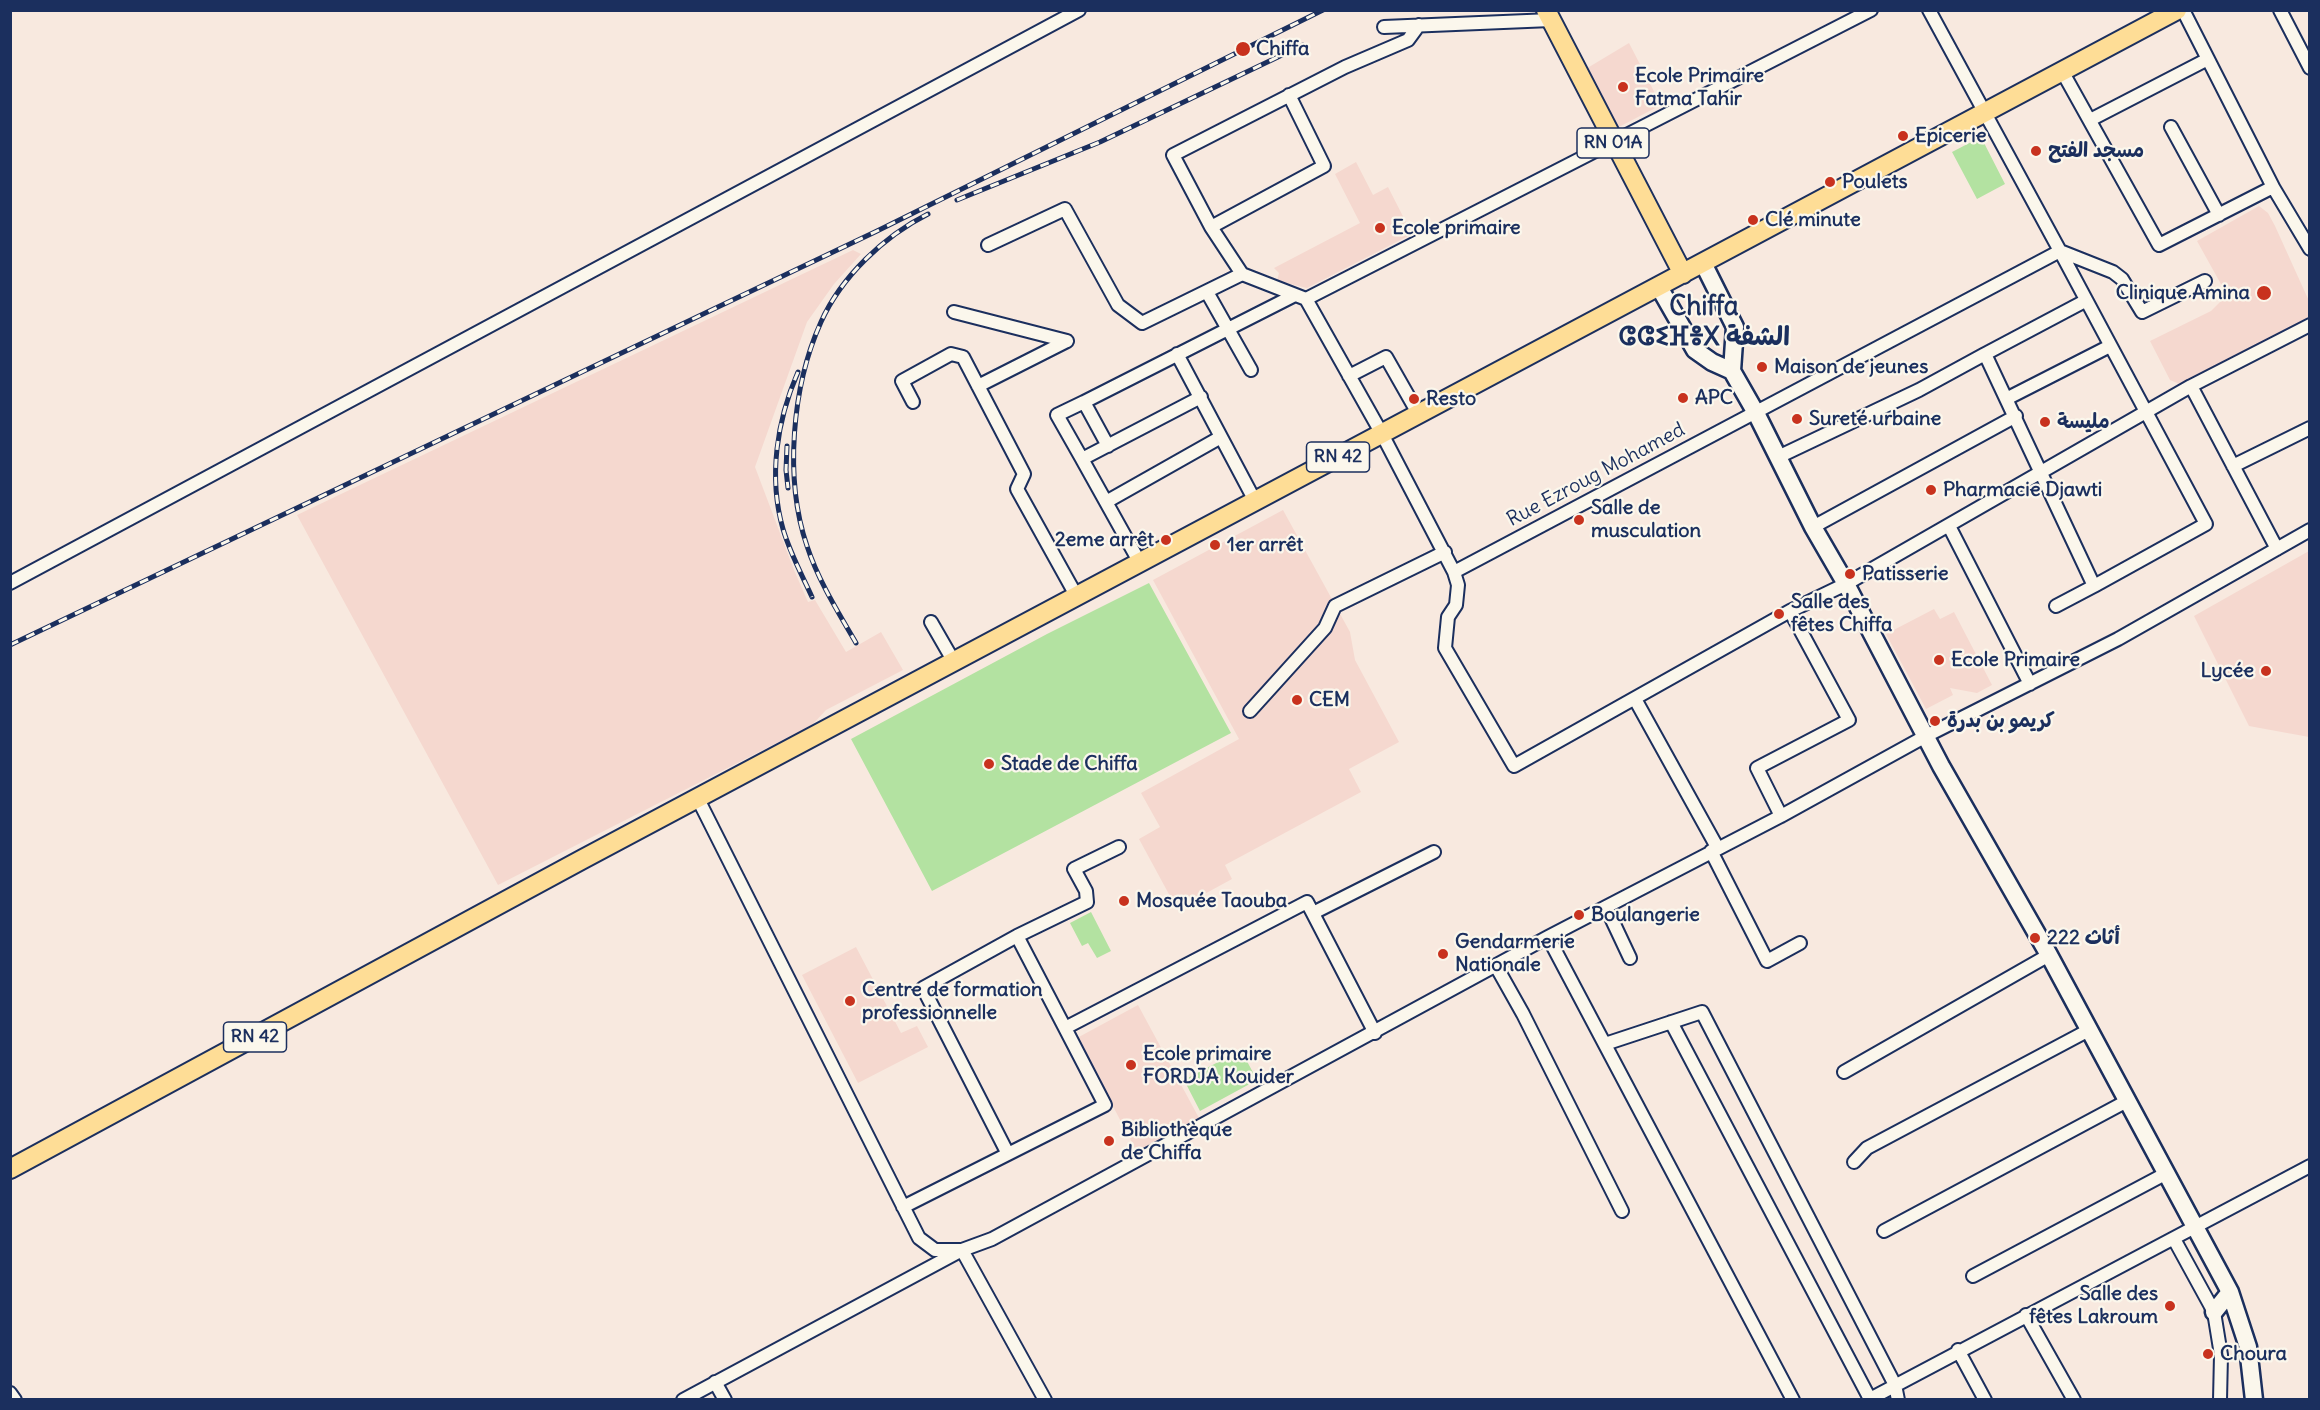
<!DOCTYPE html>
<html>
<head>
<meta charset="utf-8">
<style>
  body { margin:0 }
  #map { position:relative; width:2320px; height:1410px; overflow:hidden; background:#f8e9df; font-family:Delius,sans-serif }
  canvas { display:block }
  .frame { position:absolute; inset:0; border:12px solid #1b2f5e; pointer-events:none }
</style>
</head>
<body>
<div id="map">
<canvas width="2320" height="1410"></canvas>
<div class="frame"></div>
</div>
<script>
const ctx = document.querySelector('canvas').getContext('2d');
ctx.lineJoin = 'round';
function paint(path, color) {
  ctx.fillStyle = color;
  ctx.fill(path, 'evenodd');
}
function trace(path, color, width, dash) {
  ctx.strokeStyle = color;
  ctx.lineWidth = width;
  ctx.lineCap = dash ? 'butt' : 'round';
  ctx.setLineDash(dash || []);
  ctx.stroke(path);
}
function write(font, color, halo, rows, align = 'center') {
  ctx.font = font + ' Delius,"Playpen Sans Arabic","Noto Sans Tifinagh",sans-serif';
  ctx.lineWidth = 4.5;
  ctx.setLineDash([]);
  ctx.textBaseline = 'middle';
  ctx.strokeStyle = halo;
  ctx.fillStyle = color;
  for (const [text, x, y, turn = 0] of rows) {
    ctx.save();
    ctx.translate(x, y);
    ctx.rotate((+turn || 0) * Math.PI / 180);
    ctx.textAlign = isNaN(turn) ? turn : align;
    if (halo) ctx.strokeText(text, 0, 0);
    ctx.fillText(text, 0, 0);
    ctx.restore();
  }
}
paint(new Path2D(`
  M1629 43 1661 105 1615 129 1584 70Z
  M1356 162 1373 195 1388 187 1412 234 1307 288 1277 281 1279 273 1274 268 1360 223 1335 174Z
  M2259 206 2268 213 2275 226 2309 301V322L2182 385 2170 380 2150 341 2211 311 2221 301 2222 286 2197 241Z
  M853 250 861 254 834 284 807 322 755 467 794 570 808 602 815 600 846 652 881 632 903 670 826 710 812 725 498 885 297 515Z
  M1283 510 1350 632 1355 660 1399 742 1349 769 1361 792 1225 865 1232 879 1177 909 1139 839 1160 827 1141 793 1239 739 1153 580Z
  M2309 551V737L2249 726 2194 616Z
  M1934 609 1940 619 1954 612 1992 685 1977 693 1950 688 1953 695 1926 709 1886 634Z
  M856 947 901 1033 917 1026 928 1047 858 1083 802 975Z
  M1138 1005 1199 1118 1137 1152 1077 1038Z`), '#f5d8cf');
paint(new Path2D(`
  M1981 137 2005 184 1977 199 1952 152Z
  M1149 583 1231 733 932 891 851 739 1047 634Z
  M1091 912 1111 951 1097 958 1088 943 1082 946 1070 923Z
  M1241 1050 1257 1080 1200 1111 1184 1080Z`), '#b3e2a1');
const street = new Path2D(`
  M1871 10 1306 299 1382 434 1454 572 1458 585 1456 605 1448 617 1445 648 1514 766 1790 611 1846 584 2191 386 2310 325
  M2183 10 2273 187 2310 249
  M2280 10 2310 68
  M1384 27 1551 20
  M2062 71 2159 245 2273 187
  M2090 120 2208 59
  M2171 127 2219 215
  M1211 227 1324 166 1289 95
  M988 245 1065 209 1118 305 1142 323 1242 274
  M2060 251 2206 524 2094 586 1985 354 2085 301
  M2060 251 2113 272 2122 279 2142 312 2205 281
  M1207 292 1251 370
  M1306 299 1242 274 1211 227 1173 155 1345 67 1408 40 1419 25
  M954 312 1067 341
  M1177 354 1255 501
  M1349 376 1386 357 1419 415
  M978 386 1067 341
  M2191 386 2277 549
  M2008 398 2110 346
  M913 402 902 381 951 354 963 357 1024 474 1017 489 1077 597
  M1108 446 1084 402 1293 296
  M1778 457 1919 390 1985 354
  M1082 459 1057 415 1084 402
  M2233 466 2310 428
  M1106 502 1221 437
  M1949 526 2030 684
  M1813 527 2016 416
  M1140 563 1082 459 1201 397
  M1454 572 2060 251 1929 10
  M10 583 1079 10
  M2056 606 2094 586
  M931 622 954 662
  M1635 699 1717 847
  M1250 711 1325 628 1335 606 1445 552
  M698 799 919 1238 935 1250H962L992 1239 1548 937 1781 816 1926 736 2118 639 2310 530
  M1781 816 1757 768 1849 720 1790 611
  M1711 851 1767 961 1800 943
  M1606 907 1630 958
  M1313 913 1434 852
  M1017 936 1087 902 1086 891 1074 869 1119 847
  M1548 937 1793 1400
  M1496 966 1523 1014 1622 1211
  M1671 1022 1870 1399
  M1605 1044 1702 1012 1895 1385 1898 1400
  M1844 1072 2049 955
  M1008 1154 923 988 1017 936 1065 1028
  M1854 1162 1867 1148 2089 1030
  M903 1207 1105 1105 1065 1028 1307 902 1375 1033
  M1884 1231 2127 1101
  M2174 1239 2214 1312 2221 1355 2220 1400
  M1973 1276 2165 1174
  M2026 1315 2074 1400
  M1958 1350 1985 1400
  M715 1382 725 1400
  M10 1393 15 1400
  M683 1400 962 1250 1045 1400
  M1868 1400 2310 1166`);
const secondary = new Path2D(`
  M1703 263 1735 327 1732 371
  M1659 287 1695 350 1712 362 1732 371 1756 413 1813 527 1846 584 1941 766 2049 955 2230 1292 2248 1347 2254 1400
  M2214 1312 2230 1292`);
const primary = new Path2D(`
  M1546 10 1683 274
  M10 1169 583 859 2177 10`);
trace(street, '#1b2f5e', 16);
trace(secondary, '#1b2f5e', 21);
trace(primary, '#1b2f5e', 22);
trace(street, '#fbf7ec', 12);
trace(secondary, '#fbf7ec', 16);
trace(primary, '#fedd96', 18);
const rail = new Path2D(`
  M957 200 1100 142 1303 45
  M798 372C777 420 768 477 783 529 790 553 802 575 812 597
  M787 446 786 470 788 488
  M856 643C838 612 818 580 807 546 784 479 792 386 821 322 841 277 884 236 928 214
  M10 645 877 231 1323 10`);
trace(rail, '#1b2f5e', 5);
trace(rail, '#fbf7ec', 3, [9]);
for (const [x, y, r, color] of [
  [1243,49,8,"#c8321e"],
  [1623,87,6,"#c8321e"],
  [1903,136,6,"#c8321e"],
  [2036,151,6,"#c8321e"],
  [1830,182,6,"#c8321e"],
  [1753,220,6,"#c8321e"],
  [1380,228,6,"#c8321e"],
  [2264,293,8,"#c8321e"],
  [1762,367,6,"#c8321e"],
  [1683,398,6,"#c8321e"],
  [1414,399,6,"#c8321e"],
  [1797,419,6,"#c8321e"],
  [2045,422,6,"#c8321e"],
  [1931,490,6,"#c8321e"],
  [1579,520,6,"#c8321e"],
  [1166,540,6,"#c8321e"],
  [1215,545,6,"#c8321e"],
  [1850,574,6,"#c8321e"],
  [1779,614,6,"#c8321e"],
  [1939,660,6,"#c8321e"],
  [2266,671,6,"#c8321e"],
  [1297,700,6,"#c8321e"],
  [1935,721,6,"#c8321e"],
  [989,764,6,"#c8321e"],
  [1124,901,6,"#c8321e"],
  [1579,915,6,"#c8321e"],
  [2035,938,6,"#c8321e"],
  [1443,954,6,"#c8321e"],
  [850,1001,6,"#c8321e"],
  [1131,1065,6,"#c8321e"],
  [1109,1141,6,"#c8321e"],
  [2170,1306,6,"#c8321e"],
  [2208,1354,6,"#c8321e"]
]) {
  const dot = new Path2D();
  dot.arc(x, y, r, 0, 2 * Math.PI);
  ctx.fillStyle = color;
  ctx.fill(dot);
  trace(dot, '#fbf7ec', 2);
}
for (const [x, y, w] of [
  [1613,143,72],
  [1338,457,63],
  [255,1037,63]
]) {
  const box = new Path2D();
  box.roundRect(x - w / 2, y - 15, w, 30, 4.5);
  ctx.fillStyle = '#fbf7ec';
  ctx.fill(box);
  trace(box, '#1b2f5e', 1.5);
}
write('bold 18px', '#1b2f5e', null, [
  ["RN 01A",1613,143],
  ["RN 42",1338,457],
  ["RN 42",255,1037]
]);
write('bold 20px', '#1b2f5e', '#fbf7ec', [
  ["Chiffa",1256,49],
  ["Ecole Primaire",1635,76],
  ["Fatma Tahir",1635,99],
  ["Epicerie",1915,136],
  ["مسجد الفتح",2048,151],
  ["Poulets",1842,182],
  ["Clé minute",1765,220],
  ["Ecole primaire",1392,228],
  ["Clinique Amina",2250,293,"right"],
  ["Maison de jeunes",1774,367],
  ["APC",1695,398],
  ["Resto",1426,399],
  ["Sureté urbaine",1809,419],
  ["مليسة",2057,422],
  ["Pharmacie Djawti",1943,490],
  ["Salle de",1591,508],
  ["musculation",1591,531],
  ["2eme arrêt",1154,540,"right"],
  ["1er arrêt",1227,545],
  ["Patisserie",1862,574],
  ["Salle des",1791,602],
  ["fêtes Chiffa",1791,625],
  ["Ecole Primaire",1951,660],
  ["Lycée",2254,671,"right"],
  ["CEM",1309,700],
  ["كريمو بن بدرة",1947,721],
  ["Stade de Chiffa",1001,764],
  ["Mosquée Taouba",1136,901],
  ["Boulangerie",1591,915],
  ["أثاث 222",2047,938],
  ["Gendarmerie",1455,942],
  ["Nationale",1455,965],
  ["Centre de formation",862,990],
  ["professionnelle",862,1013],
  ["Ecole primaire",1143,1054],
  ["FORDJA Kouider",1143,1077],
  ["Bibliothèque",1121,1130],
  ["de Chiffa",1121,1153],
  ["Salle des",2158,1294,"right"],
  ["fêtes Lakroum",2158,1317,"right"],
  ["Choura",2220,1354]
], 'left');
write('20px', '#1b2f5e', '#fbf7ec', [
  ["Rue Ezroug Mohamed",1596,475,-28]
]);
write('bold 26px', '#1b2f5e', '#fbf7ec', [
  ["Chiffa",1704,308],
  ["ⵛⵛⵉⴼⴻⵝ الشفة",1704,338]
]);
</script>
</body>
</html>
